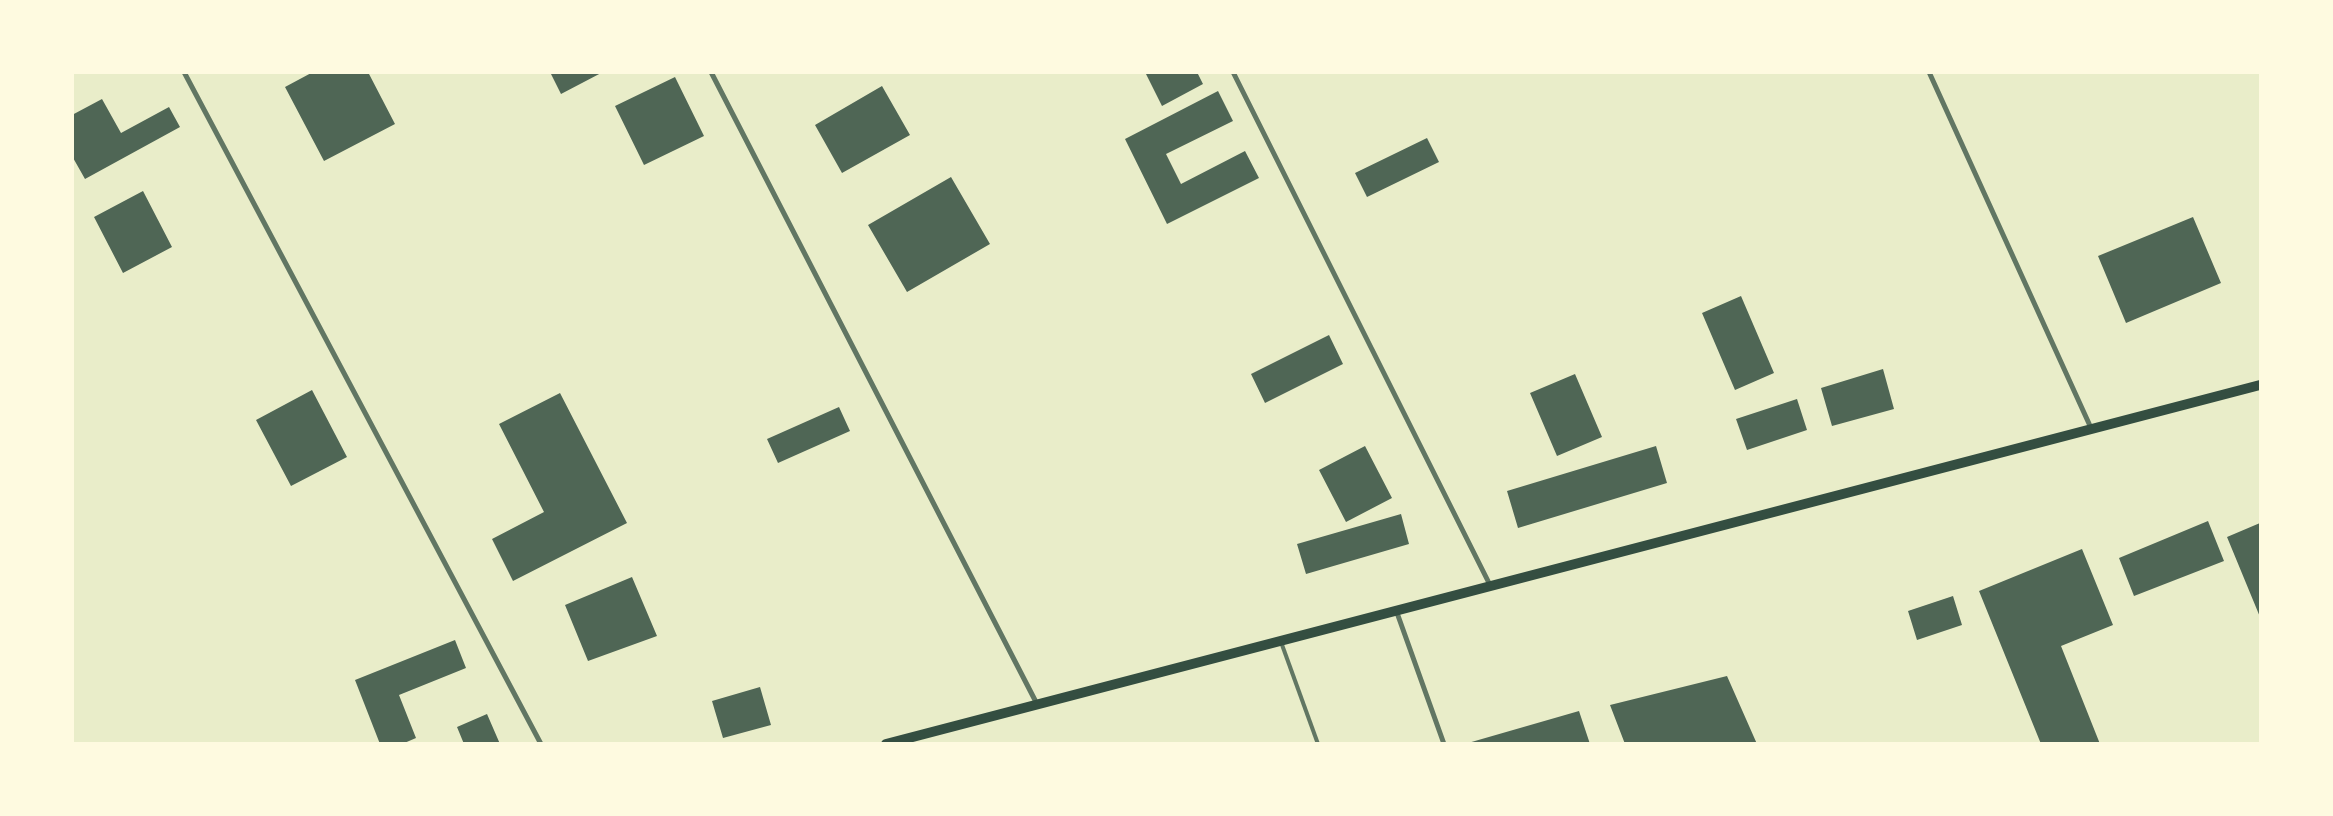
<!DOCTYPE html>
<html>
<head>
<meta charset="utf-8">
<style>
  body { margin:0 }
  #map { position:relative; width:2333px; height:816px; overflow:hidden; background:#e9edc9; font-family:"Open Sans",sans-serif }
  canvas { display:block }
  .frame { position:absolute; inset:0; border:74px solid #fefae0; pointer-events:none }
</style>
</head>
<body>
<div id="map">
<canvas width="2333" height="816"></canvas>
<div class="frame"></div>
</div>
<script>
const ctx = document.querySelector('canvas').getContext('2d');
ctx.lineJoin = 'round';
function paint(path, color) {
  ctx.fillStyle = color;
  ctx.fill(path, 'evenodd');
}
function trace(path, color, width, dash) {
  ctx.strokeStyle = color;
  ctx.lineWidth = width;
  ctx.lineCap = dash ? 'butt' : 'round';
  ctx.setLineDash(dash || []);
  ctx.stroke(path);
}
paint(new Path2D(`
  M313 72H368L395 124 324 161 285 87Z
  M550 72H603L561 94Z
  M1145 72H1197L1203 84 1162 106Z
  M675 77 704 136 644 165 615 106Z
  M882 86 910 135 842 173 815 125Z
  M1218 91 1233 121 1166 154 1181 184 1245 151 1259 178 1167 224 1125 139Z
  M102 99 121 133 169 107 180 127 85 179 72 156V115Z
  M1427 138 1439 162 1367 197 1355 173Z
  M951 177 990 244 907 292 868 225Z
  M143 191 172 247 123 273 94 217Z
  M2193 217 2221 283 2126 323 2098 256Z
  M1741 296 1774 373 1735 390 1702 313Z
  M1329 335 1343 364 1265 403 1251 374Z
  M1883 369 1894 409 1832 426 1821 388Z
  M1575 374 1602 437 1557 456 1530 393Z
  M312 390 347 457 291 486 256 420Z
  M560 393 627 523 513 581 492 539 544 512 499 424Z
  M1797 399 1807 430 1747 450 1736 419Z
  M839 407 850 431 778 463 767 439Z
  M1365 446 1392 498 1346 522 1319 470Z
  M1656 446 1667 483 1518 528 1507 491Z
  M1401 514 1409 544 1306 574 1297 544Z
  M2208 521 2224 561 2134 596 2119 558Z
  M2260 523V617L2227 537Z
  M2082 549 2113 625 2061 646 2100 744H2041L1979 591Z
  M632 577 657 636 588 661 565 605Z
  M1953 596 1962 625 1917 640 1908 611Z
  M455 640 466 668 399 695 416 738 402 744H380L355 680Z
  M1727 676 1757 744H1625L1610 705Z
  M760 687 771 725 723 738 712 701Z
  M1579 711 1590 744H1468V743Z
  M487 714 500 744H464L457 727Z`), '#4f6655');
trace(new Path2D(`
  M1281 642 1318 744`), '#617663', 4);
trace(new Path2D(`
  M184 72 541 744
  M711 72 1037 704
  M1233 72 1490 585
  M1929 72 2091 428
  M1396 610 1444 744`), '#617663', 5);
trace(new Path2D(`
  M886 744 2260 385`), '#344e41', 10);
</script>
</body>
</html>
